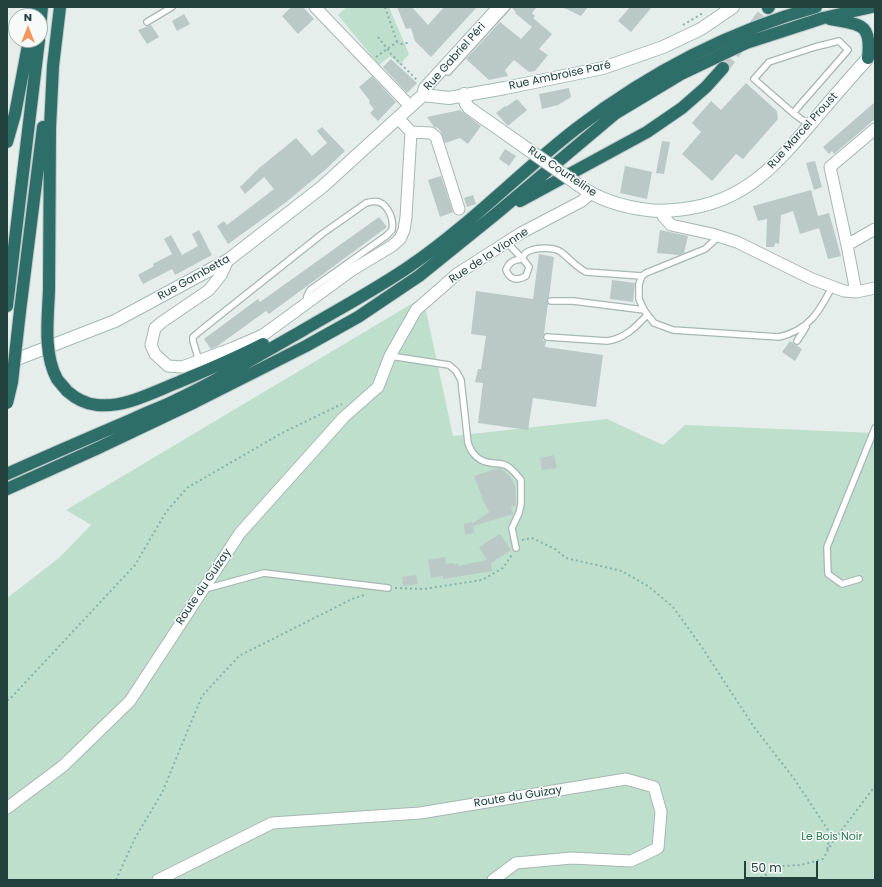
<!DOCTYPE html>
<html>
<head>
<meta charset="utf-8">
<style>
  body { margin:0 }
  #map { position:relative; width:882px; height:887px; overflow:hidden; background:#e5eeeb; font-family:Poppins,sans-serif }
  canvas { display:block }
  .frame { position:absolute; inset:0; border:8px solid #23413d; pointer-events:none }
  .north { position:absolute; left:8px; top:8px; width:40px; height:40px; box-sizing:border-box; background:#f6faf9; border:1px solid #a2b0ae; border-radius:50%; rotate:0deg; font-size:11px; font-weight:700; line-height:16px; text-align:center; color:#23413d }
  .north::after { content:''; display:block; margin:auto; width:14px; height:18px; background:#f4965d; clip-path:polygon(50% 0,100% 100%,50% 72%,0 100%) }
  .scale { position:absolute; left:744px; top:861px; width:74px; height:18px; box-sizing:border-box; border:2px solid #23413d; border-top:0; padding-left:5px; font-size:12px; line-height:14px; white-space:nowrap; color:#23413d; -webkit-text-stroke:3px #f6faf9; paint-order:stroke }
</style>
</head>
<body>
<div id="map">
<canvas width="882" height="887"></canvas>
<div class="frame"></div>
<div class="north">N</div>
<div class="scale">50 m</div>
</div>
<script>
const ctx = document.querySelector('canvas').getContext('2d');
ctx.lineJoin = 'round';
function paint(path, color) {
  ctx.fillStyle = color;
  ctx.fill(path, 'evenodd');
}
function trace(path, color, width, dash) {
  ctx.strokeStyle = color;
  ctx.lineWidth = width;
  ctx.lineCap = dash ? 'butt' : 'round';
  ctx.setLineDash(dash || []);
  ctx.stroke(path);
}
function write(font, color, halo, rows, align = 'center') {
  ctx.font = font + ' Poppins,sans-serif';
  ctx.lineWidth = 3;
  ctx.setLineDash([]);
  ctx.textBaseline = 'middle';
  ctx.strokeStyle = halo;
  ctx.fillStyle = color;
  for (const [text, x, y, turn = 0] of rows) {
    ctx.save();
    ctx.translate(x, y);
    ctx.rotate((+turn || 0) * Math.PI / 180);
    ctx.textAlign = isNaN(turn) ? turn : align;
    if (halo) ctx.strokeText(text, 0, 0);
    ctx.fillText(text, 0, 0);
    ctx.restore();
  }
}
paint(new Path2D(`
  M347 7H389L409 54 400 65 390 56 379 65 338 15Z
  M423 297 453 436 607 419 663 445 685 425 875 433V880H7V598L59 558 91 525 66 510Z`), '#bedfcb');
paint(new Path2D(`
  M291 7H303L314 19 298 34 282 16Z
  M397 7H412L428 25 444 7H477L431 57 415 41 411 28 406 29Z
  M511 7H537L532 13 535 16 533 18 552 34 539 49 548 55 535 71 529 72 514 60 505 70 508 76 489 80 466 59 500 22 521 39 532 27 515 13 516 12Z
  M562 7H588L581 16Z
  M630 7H652L631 32 618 21Z
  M184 14 190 24 177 31 172 21Z
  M151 25 159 37 147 44 138 30Z
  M391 59 417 83 407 93 383 67Z
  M372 76 396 102 378 121 370 113 374 109 369 103 370 101 359 87Z
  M746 83 777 111 778 119 743 159 736 154 712 181 682 154 701 132 692 123 711 101 721 110Z
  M569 88 571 97 558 105 542 109 539 94Z
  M517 99 527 110 508 126 496 113 505 106 506 107Z
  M875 102V119L834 154 832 151 829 154 823 147Z
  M460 110 481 126 468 144 460 138 445 143 441 132 438 128 434 127 427 117Z
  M322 127 345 151 325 170 285 203 228 244 217 226 224 221 227 225 274 189 264 177 245 194 240 187 258 169 296 138 312 156 327 143 317 131Z
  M662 141 670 142 664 174 656 173Z
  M505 149 516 156 509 166 499 159Z
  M815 161 822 187 814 190 806 163Z
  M625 166 652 172 647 199 620 193Z
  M441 176 453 212 440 217 428 180Z
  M811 190 818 216 829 213 841 256 828 259 819 228 800 234 793 211 781 215 779 244 775 243 774 247H766L767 219 758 221 753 206Z
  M473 195 476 204 467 207 464 198Z
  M379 217 387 227 269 314 266 311 216 347 211 349 204 339 258 299 260 302Z
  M199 230 212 255 175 275 172 269 143 284 138 275 154 266 153 264 172 254 164 239 171 235 182 255 198 246 192 234Z
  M660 230 688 236 684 253 679 255 657 253Z
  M539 254 554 257 549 297 547 301 548 304 544 334 543 336V341H546L545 347 603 355 596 407 533 398 528 430 478 423 483 383 475 382 478 369H481L486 336 471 334 476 291 533 299Z
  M612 280 635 283 633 302 610 299Z
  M790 341 802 349 795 361 782 352Z
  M554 455 557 468 542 470 540 458Z
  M499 468H501L510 477 515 486 516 505 511 507 513 514 473 526 474 533 465 535 464 524 472 522V524L489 512 483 500 474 476Z
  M500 534 511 550 491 563 492 571 443 579V576L431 578 428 560 445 557 446 564 452 563 453 564H458V566L487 560 479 547Z
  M416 575 418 584 403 586 402 577Z`), '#bac9c5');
trace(new Path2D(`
  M723 68 768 8`), '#becbc8', 12, [12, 6]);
const lane = new Path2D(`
  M147 22 172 7
  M448 72 507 7
  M793 113 848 50 839 41 815 47 769 62 754 79 793 113 809 125
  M718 237 705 249 646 273 642 276 639 284V299L644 310 654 323 673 330 779 337C809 330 819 312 832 287
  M507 242C513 250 525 260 529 267L526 276C517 281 510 280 506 270 509 262 513 260 522 259 523 257 525 253 527 252 536 247 554 247 561 252 570 259 576 267 586 272L642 276
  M551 301H573L644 310
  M547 337 607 341C624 339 636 327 647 315
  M797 341 806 327
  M390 356 449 365 456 371 461 380 468 443C472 455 479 462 492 463 496 464 501 463 505 465 512 468 516 474 521 480V504L519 513 512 528 516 548
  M199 361 193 341V337L200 331 322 234 366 203C370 202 375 201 379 202 389 206 394 220 392 230L386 236 310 290 307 296 306 303
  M859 579 842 584 828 574 827 547 875 428
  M205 589 264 573 388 588`);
const street = new Path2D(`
  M315 7 410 106
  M411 132 431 133 436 137 459 209
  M662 211 663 216 671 225 712 234 737 242 812 279 844 291 856 292 875 288
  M847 245 830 167 875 129
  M228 260 221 275 209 290 162 322 155 328 151 345 155 354 168 366 182 367 233 348 263 335 352 270 392 246 400 239 404 230 406 217 411 132 398 118
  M856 292 847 245 875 229
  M7 808 63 766 130 701 240 533 344 417 378 387 390 356 416 310 457 274 521 233 582 201 591 193
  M158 880 272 823 420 813 626 779 654 787 661 812 658 848 631 861 572 858 516 863 493 880`);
const secondary = new Path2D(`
  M464 94 466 104 469 108 526 148
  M423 95 449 98 505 88 603 68 663 47 701 29 733 7
  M580 186C601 201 623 207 648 210 663 212 677 210 691 208 752 198 782 157 820 113 836 94 852 76 868 58
  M7 363 115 321 228 260 322 187 423 95 425 88 499 7`);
const highway = new Path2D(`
  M768 8 769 7
  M32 16 34 7
  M830 19C860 25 872 22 868 58
  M40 27 42 7
  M7 142 15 114 29 40
  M520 201 647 132 682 108 706 87 723 68
  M49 290 50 128 53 66 60 7
  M7 306 39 40
  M20 311 43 127
  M67 391C75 398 85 404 97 405 125 408 153 392 179 382 207 370 236 358 263 344
  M7 474C49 455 91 437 133 419 147 412 162 407 176 400 219 380 259 355 300 332 337 310 375 290 410 266 470 225 520 172 577 128 649 73 730 31 816 7
  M7 489 96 449 195 402 306 346 358 317 419 276 497 213 616 113 681 74 746 43 823 18 872 7`);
trace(lane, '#a7b7b3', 8);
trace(street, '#a7b7b3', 13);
trace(secondary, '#a3bab5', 14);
trace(highway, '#c1cac9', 14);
trace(new Path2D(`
  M385 7 397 42
  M683 25 703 13
  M378 37 392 55 417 80
  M376 57 397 42 400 44 408 43
  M522 540 532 538 555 549 566 558 622 571 648 586 673 607 699 643 754 727 795 780 830 833 827 851
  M395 588 423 589 482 580 503 568 513 553
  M7 700H9L135 565 166 512 187 488 284 432 342 404
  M116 880 135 838 162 793 202 696 239 656 352 599 367 594
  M756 880 783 866 801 865 823 859 832 843 875 786`), '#85b2aa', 2, [2, 3]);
trace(lane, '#fff', 5.5);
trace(street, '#fff', 11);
trace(secondary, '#fff', 12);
trace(highway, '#2e6e69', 12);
const secondaryBridge = new Path2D(`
  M526 148 580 186`);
const highwayBridge = new Path2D(`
  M49 290C48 318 43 353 57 379 60 383 64 387 67 391
  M7 403 12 382 20 311`);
trace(secondaryBridge, '#a3bab5', 14, []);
trace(highwayBridge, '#c1cac9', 14, []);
trace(secondaryBridge, '#fff', 12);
trace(highwayBridge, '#2e6e69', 12);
write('11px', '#23413d', '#f6faf9', [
  ["Rue Gabriel Péri",455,57,-48],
  ["Rue Ambroise Paré",560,76,-12],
  ["Rue Marcel Proust",803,131,-48],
  ["Rue Courteline",562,172,34],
  ["Rue de la Vionne",489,256,-33],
  ["Rue Gambetta",194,278,-29],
  ["Route du Guizay",204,587,-56],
  ["Route du Guizay",518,797,-9]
]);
write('11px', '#2c7954', '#f6faf9', [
  ["Le Bois Noir",832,837]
]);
</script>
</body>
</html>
